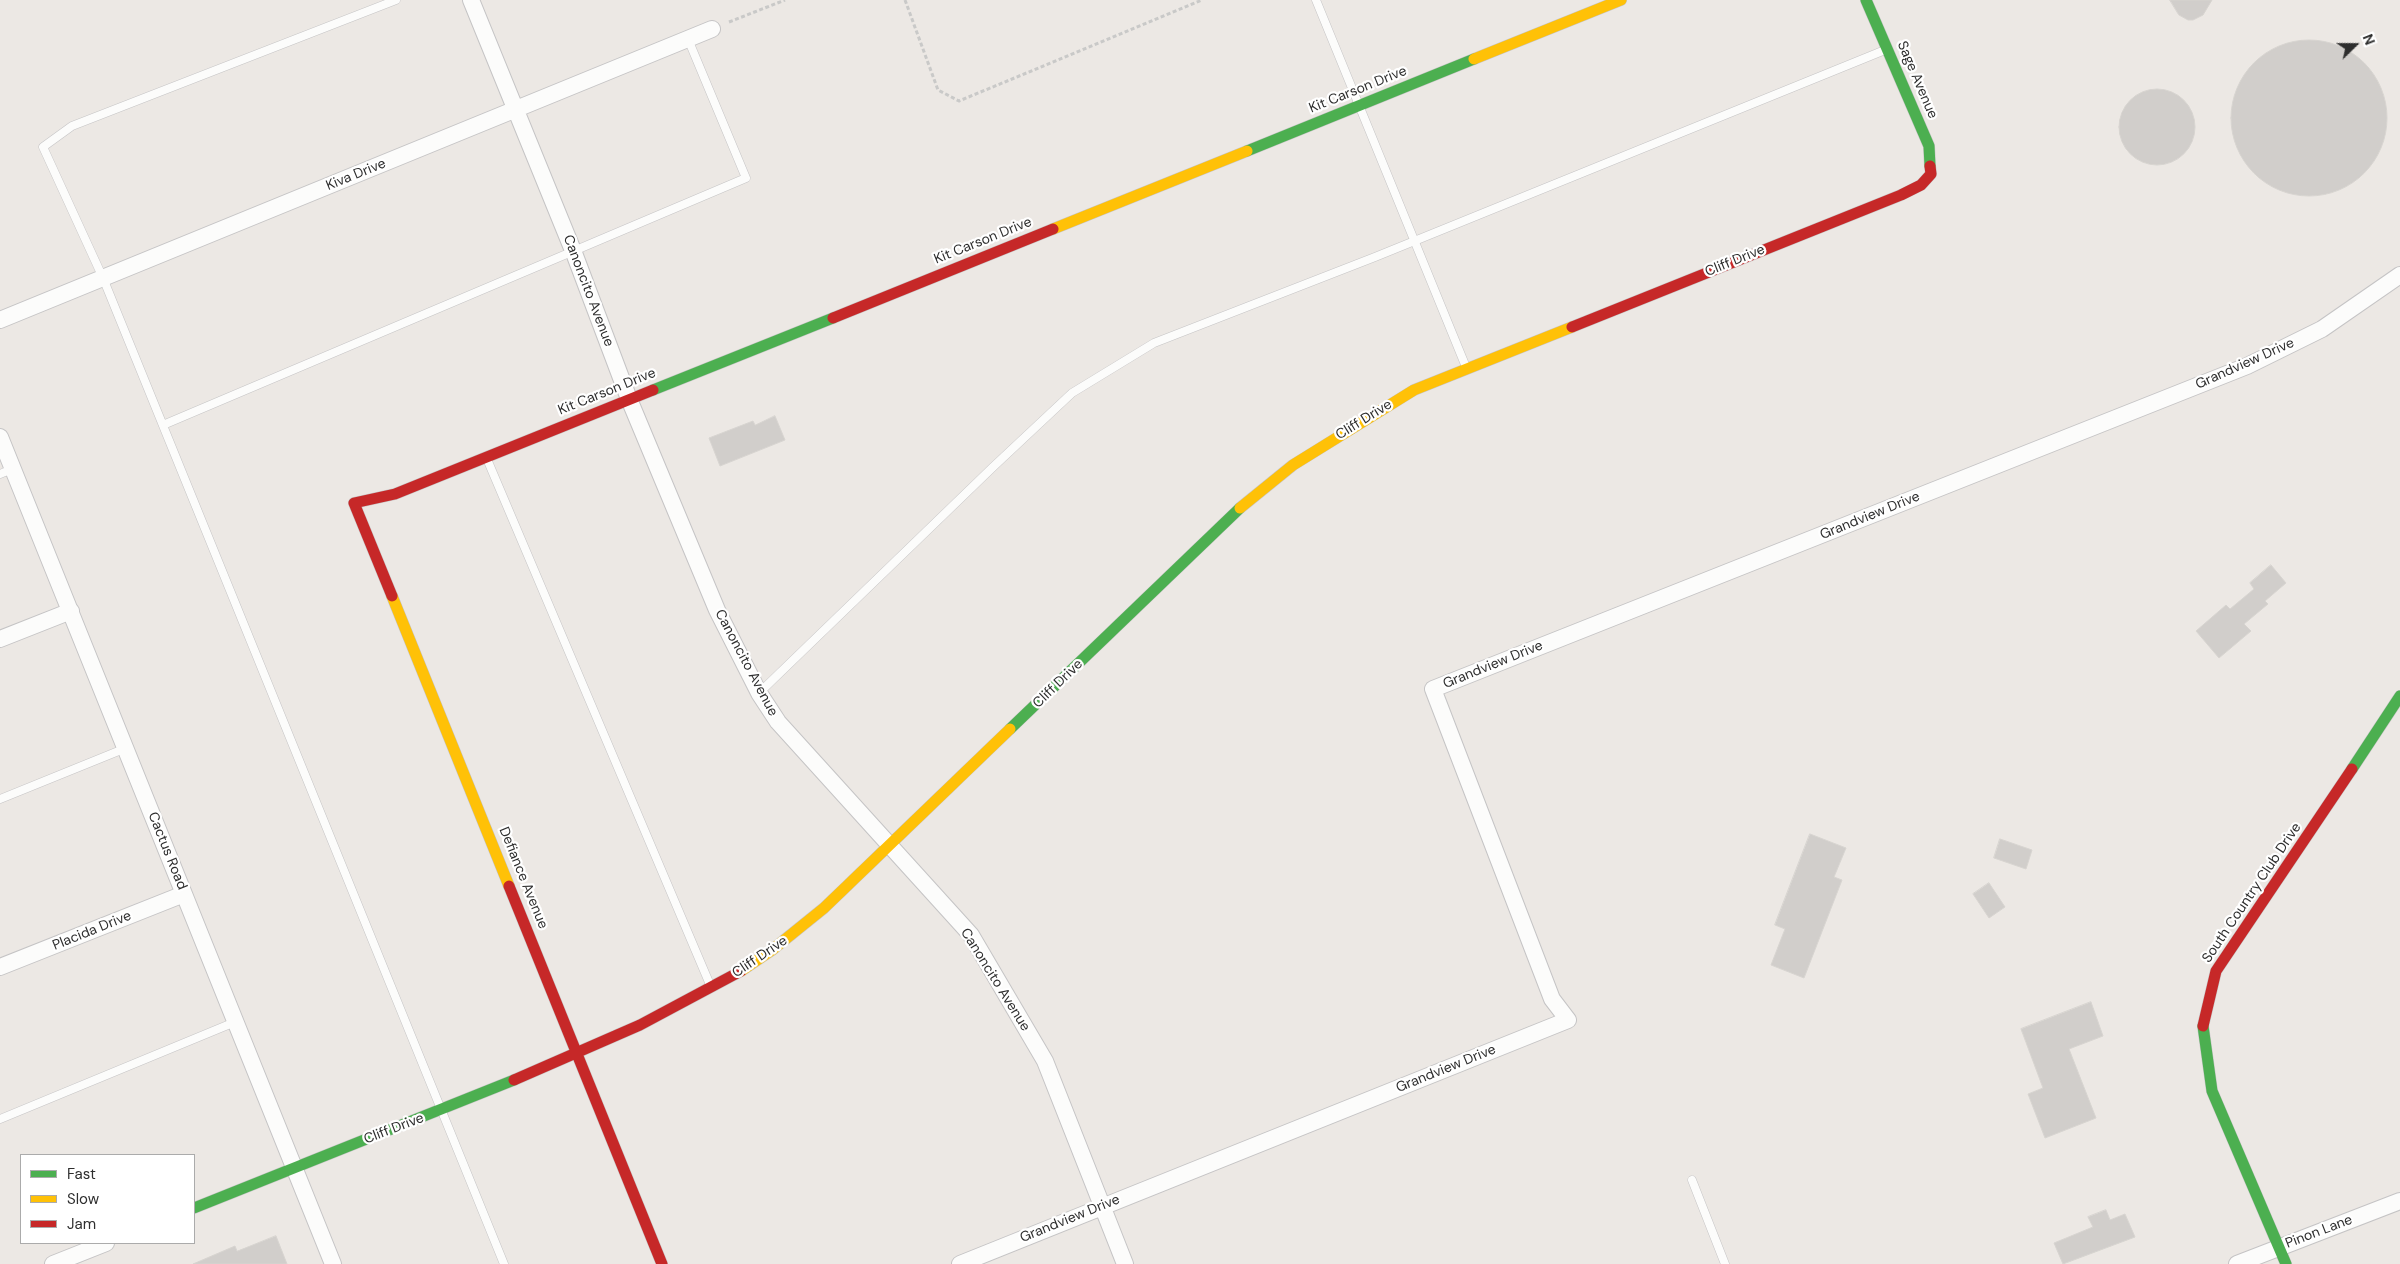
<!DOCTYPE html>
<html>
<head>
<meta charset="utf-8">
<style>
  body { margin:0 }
  #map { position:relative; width:2400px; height:1264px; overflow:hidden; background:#ece8e4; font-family:"DM Sans",sans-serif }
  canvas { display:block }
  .legend { position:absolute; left:20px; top:1154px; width:175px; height:90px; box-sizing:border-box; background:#fff; border:1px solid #ababab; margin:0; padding:6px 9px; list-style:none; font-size:15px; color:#2e2e2e }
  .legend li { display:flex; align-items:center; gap:10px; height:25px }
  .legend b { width:25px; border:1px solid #ababab }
  .north { position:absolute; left:2330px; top:20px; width:50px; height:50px; -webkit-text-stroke:4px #fff; paint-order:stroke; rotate:68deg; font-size:14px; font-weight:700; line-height:20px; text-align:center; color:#2e2e2e }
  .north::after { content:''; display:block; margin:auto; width:18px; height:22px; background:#2e2e2e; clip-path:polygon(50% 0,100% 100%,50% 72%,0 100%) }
</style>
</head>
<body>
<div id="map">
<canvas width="2400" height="1264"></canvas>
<ul class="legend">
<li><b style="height:6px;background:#4caf50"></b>Fast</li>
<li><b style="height:6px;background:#ffc107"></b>Slow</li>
<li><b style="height:6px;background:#c62828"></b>Jam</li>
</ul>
<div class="north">N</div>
</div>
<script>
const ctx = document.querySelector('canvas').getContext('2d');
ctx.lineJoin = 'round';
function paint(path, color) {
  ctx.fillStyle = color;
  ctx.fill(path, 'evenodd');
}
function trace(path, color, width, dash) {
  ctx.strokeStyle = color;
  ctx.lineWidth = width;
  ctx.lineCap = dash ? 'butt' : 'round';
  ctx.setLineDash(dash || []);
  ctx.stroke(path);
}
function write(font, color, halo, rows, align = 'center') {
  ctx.font = font + ' "DM Sans",sans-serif';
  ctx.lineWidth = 4.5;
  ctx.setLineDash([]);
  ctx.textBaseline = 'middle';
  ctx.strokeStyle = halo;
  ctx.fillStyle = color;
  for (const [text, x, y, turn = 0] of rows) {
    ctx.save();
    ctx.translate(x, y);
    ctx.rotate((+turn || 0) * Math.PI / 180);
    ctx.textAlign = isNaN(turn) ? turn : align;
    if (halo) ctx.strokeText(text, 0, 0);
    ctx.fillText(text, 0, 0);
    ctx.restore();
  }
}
const building = new Path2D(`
  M2170 0H2212L2203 15 2193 20H2188L2179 15Z
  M2231 118a78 78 0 1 1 156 0a78 78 0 1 1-156 0Z
  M2119 127a38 38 0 1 1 76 0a38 38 0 1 1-76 0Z
  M775 416 785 440 720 466 709 438 753 421 755 425Z
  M2271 565 2286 583 2265 601 2268 604 2244 624 2251 631 2219 658 2196 631 2226 605 2230 609 2254 589 2250 583Z
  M1810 834 1846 848 1834 877 1842 880 1804 978 1771 965 1785 929 1775 925Z
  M2000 839 2032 850 2026 869 1994 858Z
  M1989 883 2005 907 1989 918 1973 894Z
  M2091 1002 2103 1036 2069 1049 2096 1118 2045 1138 2028 1094 2043 1088 2021 1029Z
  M2106 1210 2110 1220 2125 1214 2135 1237 2063 1264 2054 1243 2093 1227 2088 1217Z
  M276 1236 287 1264H193L235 1246 237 1251Z`);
paint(building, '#d1cecb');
trace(building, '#d7d4d0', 1);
const lane = new Path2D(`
  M396 0 72 126 43 147 103 278 504 1264
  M1316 0 1466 367
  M163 425 746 178 688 39
  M487 459 711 987
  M0 474 12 469
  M759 693 993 467 1072 393 1154 343 1375 257 1885 50
  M0 799 126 748
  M0 1119 235 1022
  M1692 1180 1725 1264`);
const street = new Path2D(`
  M471 0 574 253 629 399 717 610 759 693 778 722 971 935 1045 1061 1125 1264
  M0 320 712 29
  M0 437 333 1264
  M0 639 71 611
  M0 967 184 894
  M53 1264 106 1243
  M960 1264 1568 1020 1552 999 1433 689 2247 366 2322 329 2400 275
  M2237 1264 2400 1201`);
const fast = new Path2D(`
  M1866 0 1929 146 1930 166
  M1247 151 1474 59
  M653 390 833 318
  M1010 729 1240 508
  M2352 769 2400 696
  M2203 1026 2212 1091 2286 1264
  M194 1208 514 1080`);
const slow = new Path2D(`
  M1474 59 1621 0
  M1053 229 1247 151
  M1240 508 1293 465 1414 390 1572 327
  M392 596 509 886
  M741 971 772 950 824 908 1010 729`);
const jam = new Path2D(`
  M833 318 1053 229
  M1572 327 1901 195 1921 185 1931 174 1930 166
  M392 596 354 503 395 494 653 390
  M509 886 662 1264
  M2203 1026 2216 971 2352 769
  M514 1080 640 1025 741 971`);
trace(lane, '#c5c4c5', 9);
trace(street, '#c5c4c5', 18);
trace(fast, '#c5c4c5', 12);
trace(slow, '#c5c4c5', 12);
trace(jam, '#c5c4c5', 12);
trace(new Path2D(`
  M905 0 938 90 959 101 1202 0
  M729 22 785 0`), '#c9c9c8', 3, [4, 2.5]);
trace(lane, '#fcfcfb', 8);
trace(street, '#fcfcfb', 16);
trace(fast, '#4caf50', 11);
trace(slow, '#ffc107', 11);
trace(jam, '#c62828', 11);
write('14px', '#2e2e2e', '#fff', [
  ["Sage Avenue",1917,80,67],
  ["Kit Carson Drive",1358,90,-22],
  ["Kiva Drive",356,175,-22],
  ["Kit Carson Drive",983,241,-22],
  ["Cliff Drive",1735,261,-22],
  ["Canoncito Avenue",588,291,69],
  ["Grandview Drive",2245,364,-24],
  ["Kit Carson Drive",607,392,-22],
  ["Cliff Drive",1364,420,-32],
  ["Grandview Drive",1870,516,-22],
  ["Canoncito Avenue",746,663,62],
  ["Grandview Drive",1493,665,-22],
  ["Cliff Drive",1058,684,-44],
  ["Cactus Road",167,851,68],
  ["Defiance Avenue",523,878,68],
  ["South Country Club Drive",2252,893,-56],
  ["Placida Drive",92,931,-22],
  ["Cliff Drive",760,957,-34],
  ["Canoncito Avenue",995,980,58],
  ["Grandview Drive",1446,1069,-22],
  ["Cliff Drive",394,1129,-21],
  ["Grandview Drive",1070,1219,-22],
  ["Pinon Lane",2319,1232,-21]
]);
</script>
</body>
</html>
